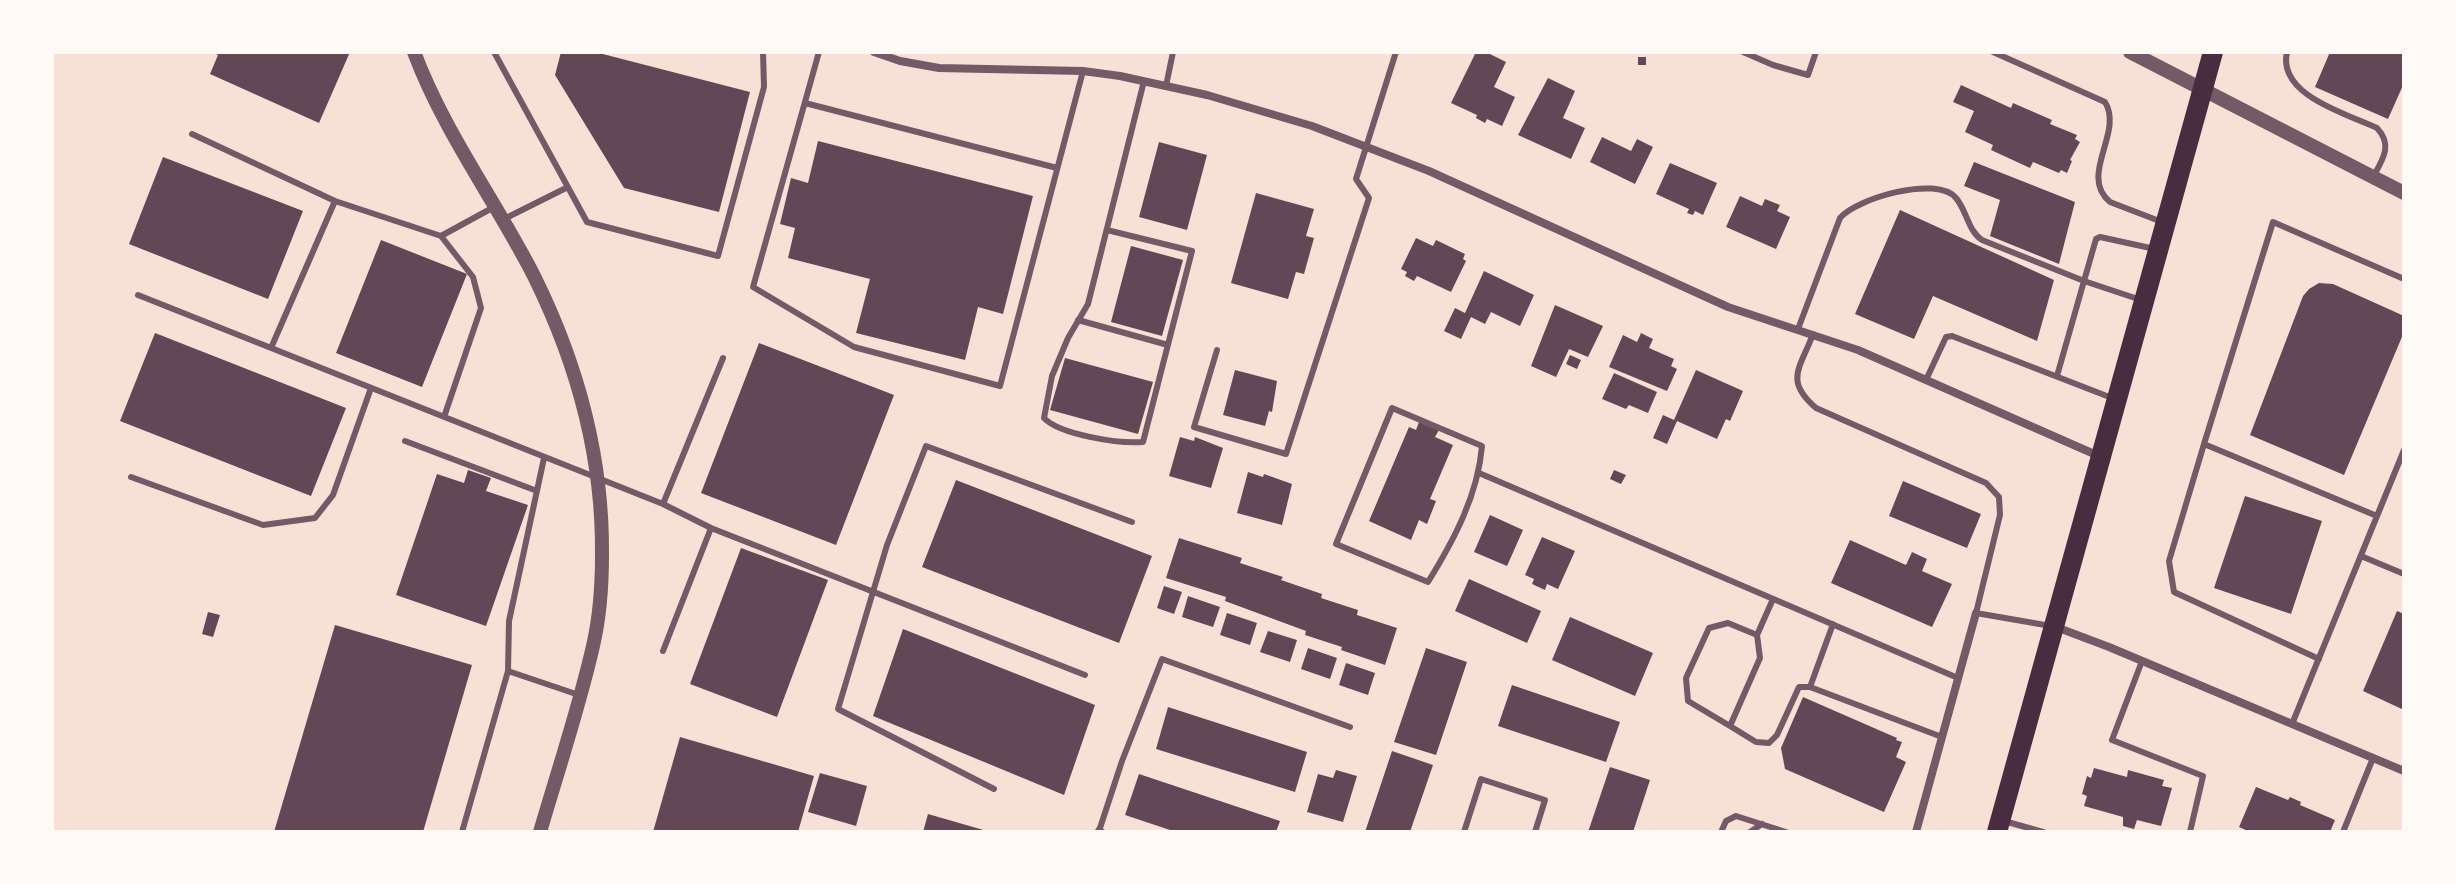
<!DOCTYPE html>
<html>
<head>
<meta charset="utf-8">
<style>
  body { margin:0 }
  #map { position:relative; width:2456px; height:884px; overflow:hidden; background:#f7e1d7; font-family:Overpass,sans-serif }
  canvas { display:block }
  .frame { position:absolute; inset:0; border:54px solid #fffaf5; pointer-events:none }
</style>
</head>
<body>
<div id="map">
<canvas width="2456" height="884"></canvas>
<div class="frame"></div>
</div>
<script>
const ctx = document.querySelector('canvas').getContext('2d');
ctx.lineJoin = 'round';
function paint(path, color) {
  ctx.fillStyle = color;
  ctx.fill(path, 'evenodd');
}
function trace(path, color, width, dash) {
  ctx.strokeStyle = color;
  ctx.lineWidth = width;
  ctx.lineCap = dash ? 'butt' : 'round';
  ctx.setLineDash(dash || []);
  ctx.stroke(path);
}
paint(new Path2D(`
  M211 52H350L319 123 210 74 218 55Z
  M561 52H595L750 92 719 212 624 188 555 75Z
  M1476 52H1486L1506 62 1494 87 1515 97 1502 126 1487 119 1485 123 1476 118 1477 115 1451 103Z
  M2330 52H2404V83L2388 119 2315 87Z
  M1638 57H1646V65H1638Z
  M1548 78 1575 91 1563 118 1585 128 1571 159 1518 135Z
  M1961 85 2011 108 2013 103 2052 120 2050 124 2077 135 2075 139 2080 142 2070 160 2072 161 2067 173 2061 170 2059 173 2033 162 2030 168 1991 150 1993 145 1965 132 1974 111 1953 102Z
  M1602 137 1631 151 1637 139 1653 147 1635 184 1590 162Z
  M818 141 1033 196 1003 314 978 307 965 360 856 333 870 279 788 258 795 228 780 224 791 178 808 183Z
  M1159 142 1207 155 1187 230 1139 217Z
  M163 157 303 211 268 299 129 244Z
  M1974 162 2075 202 2059 264 1990 236 2000 200 1964 186Z
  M1670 163 1717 183 1703 215 1695 211 1693 215 1687 213 1689 209 1656 194Z
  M1256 193 1314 209 1306 236 1314 238 1304 274 1296 272 1288 299 1231 283Z
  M1740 196 1762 206 1765 199 1780 205 1777 211 1790 217 1776 249 1726 227Z
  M1900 210 2054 280 2037 341 1933 296 1914 339 1855 314Z
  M1416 238 1433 246 1436 240 1465 254 1463 259 1466 261 1451 292 1417 276 1414 281 1405 276 1407 272 1401 269Z
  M381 240 467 274 422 387 336 353Z
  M1131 246 1183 260 1162 336 1111 322Z
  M1484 271 1534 295 1520 326 1491 312 1485 324 1471 317 1461 339 1444 331 1455 308 1465 313Z
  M2319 283 2333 284 2404 316V332L2344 475 2250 435 2303 296 2309 289Z
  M1555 305 1603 326 1588 357 1569 349 1556 377 1531 366Z
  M155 333 346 408 311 496 120 421Z
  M1641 333 1653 339 1649 348 1674 359 1671 366 1677 369 1667 391 1609 367 1623 335 1637 342Z
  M759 343 894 395 836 545 701 493Z
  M1570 355 1581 360 1577 369 1566 364Z
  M1065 358 1153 382 1138 434 1050 410Z
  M1235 370 1277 381 1272 412 1269 411 1265 426 1223 415Z
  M1696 370 1743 391 1730 421 1726 419 1717 439 1677 421 1667 444 1653 438 1663 415 1674 420Z
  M1614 373 1657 392 1648 413 1629 405 1626 409 1602 399Z
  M1419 422 1439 430 1435 437 1453 445 1430 499 1436 501 1427 524 1419 520 1411 540 1369 521 1409 427 1416 430Z
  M1180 437 1194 441 1195 437 1223 448 1211 488 1169 476Z
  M468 470 491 478 486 491 528 505 486 626 396 595 437 474 464 483Z
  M1614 470 1626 475 1621 484 1610 479Z
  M1248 472 1263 477 1264 474 1292 484 1282 525 1237 513Z
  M956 480 1152 556 1119 643 922 567Z
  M1903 481 1981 514 1967 548 1889 516Z
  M2245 496 2322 521 2291 614 2214 588Z
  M1490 515 1523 530 1507 566 1474 552Z
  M1542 537 1575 551 1558 589 1547 584 1545 590 1532 584 1534 579 1525 575Z
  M1179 538 1242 558 1240 563 1283 577 1281 580 1322 594 1321 598 1358 610 1357 615 1397 628 1385 665 1341 650 1342 647 1305 635 1306 631 1225 601 1226 597 1166 578Z
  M1850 540 1906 565 1912 552 1927 559 1922 571 1952 584 1932 627 1831 583Z
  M741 548 828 580 777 717 690 684Z
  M1469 579 1541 611 1527 643 1455 611Z
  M1164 586 1182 592 1174 614 1157 608Z
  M1188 596 1220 607 1213 627 1182 617Z
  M2397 611 2404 614V710L2363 691Z
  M208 612 220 615 213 637 202 634Z
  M1227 613 1257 623 1250 645 1220 635Z
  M1570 617 1653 653 1635 696 1552 660Z
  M335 625 472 665 423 832H274Z
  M903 629 1095 705 1064 795 873 716Z
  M1268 631 1297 640 1290 662 1260 652Z
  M1308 648 1337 658 1330 679 1301 669Z
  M1426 648 1467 662 1436 755 1394 742Z
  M1346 663 1375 673 1368 695 1339 685Z
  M1512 685 1620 722 1606 762 1498 726Z
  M1803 697 1897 738 1896 740 1902 742 1896 757 1906 762 1884 812 1785 769 1781 748Z
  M1168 707 1307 752 1295 792 1156 749Z
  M680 737 814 776 798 832H653Z
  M1392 751 1433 765 1410 832H1365Z
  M1610 767 1650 780 1633 832H1588Z
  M2094 768 2127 777 2128 770 2164 780 2162 786 2172 788 2161 826 2137 820 2134 829 2123 826V817L2084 806 2087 796 2082 794 2087 776 2091 778Z
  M1336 770 1357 776 1343 822 1307 812 1318 774 1333 778Z
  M820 773 867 786 856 826 808 812Z
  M1139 774 1280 821 1276 832H1176L1125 815Z
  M2256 787 2288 800 2290 797 2301 802 2300 805 2335 820 2330 832H2250L2239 827Z
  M928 814 987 831V832H923Z`), '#644757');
trace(new Path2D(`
  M494 52 587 222 718 256 764 87 763 52
  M819 52 753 287 854 347 1000 386 1083 71
  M1743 52 1773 65 1808 75 1816 52
  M1993 52 2105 102C2124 133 2078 175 2110 202L2162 222
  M2287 52C2277 95 2347 114 2377 128 2393 145 2383 159 2373 177
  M1166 86 1173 52
  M805 103 1057 168
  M192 134 335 201
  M502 220 566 188
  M1107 230 1192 251 1143 442C1120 444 1060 435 1044 418L1052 376 1068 338 1088 304 1144 81
  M441 236 473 277 481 308 444 417
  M138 295 663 504 711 528 1085 675
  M2141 300 2084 281 2096 239 2100 237 2155 249
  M1078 320 1168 345
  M1798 329 1840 218C1857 198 1937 175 1956 198 1967 211 1968 231 1982 240L2084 281 2057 376
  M1813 334C1800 369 1784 380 1816 408L1986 483 1999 497 2000 515 1976 613 2051 626
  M271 348 335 201 441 236 494 207
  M1217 350 1194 427 1286 454 1369 198 1356 179 1396 52
  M1926 380 1946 337 1952 336 2112 398
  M1392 408 1482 446C1478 495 1454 540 1428 582L1336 544Z
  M405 441 537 491
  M2204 444 2169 561 2174 592 2319 659
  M1479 473 1958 678
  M131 477 263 525 315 518 333 495 371 388
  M663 504 723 358
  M2377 516 2204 444 2273 222 2404 279
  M2361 556 2404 574
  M1833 624 1810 687 1942 737
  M1757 635 1760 658 1730 726 1688 701 1686 678 1709 628 1728 623 1757 635 1773 599
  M663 651 711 528
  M2142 661 2112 740 2203 776 2190 832
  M508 671 579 695
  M2292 724 2404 450
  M1730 726 1756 742 1769 743 1777 735 1799 687H1810
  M994 789 838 709 887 545 926 446 1132 522
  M2004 821 2043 832
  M1099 831 1122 761 1162 659 1350 727
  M462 832 508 671 509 621 544 458
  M1464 832 1481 779 1545 800 1535 832
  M1721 832 1726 821 1736 816 1786 832
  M1750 832 1762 824
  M2343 832 2373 758`), '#755966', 6);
trace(new Path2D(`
  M874 52 900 61 939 68 1083 71 1120 76 1207 95 1312 126 1429 171 1728 307 1858 350 2101 457
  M2056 627 2109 647 2404 771
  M1099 831 1101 832
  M1916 832 1976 613`), '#755966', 8);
trace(new Path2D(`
  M414 52C444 132 495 200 534 276 578 365 603 456 602 555 602 585 600 616 593 646 579 708 558 770 540 832
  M2130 52 2404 193`), '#755966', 14);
trace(new Path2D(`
  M1997 832 2213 52`), '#4a2c40', 20);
</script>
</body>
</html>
